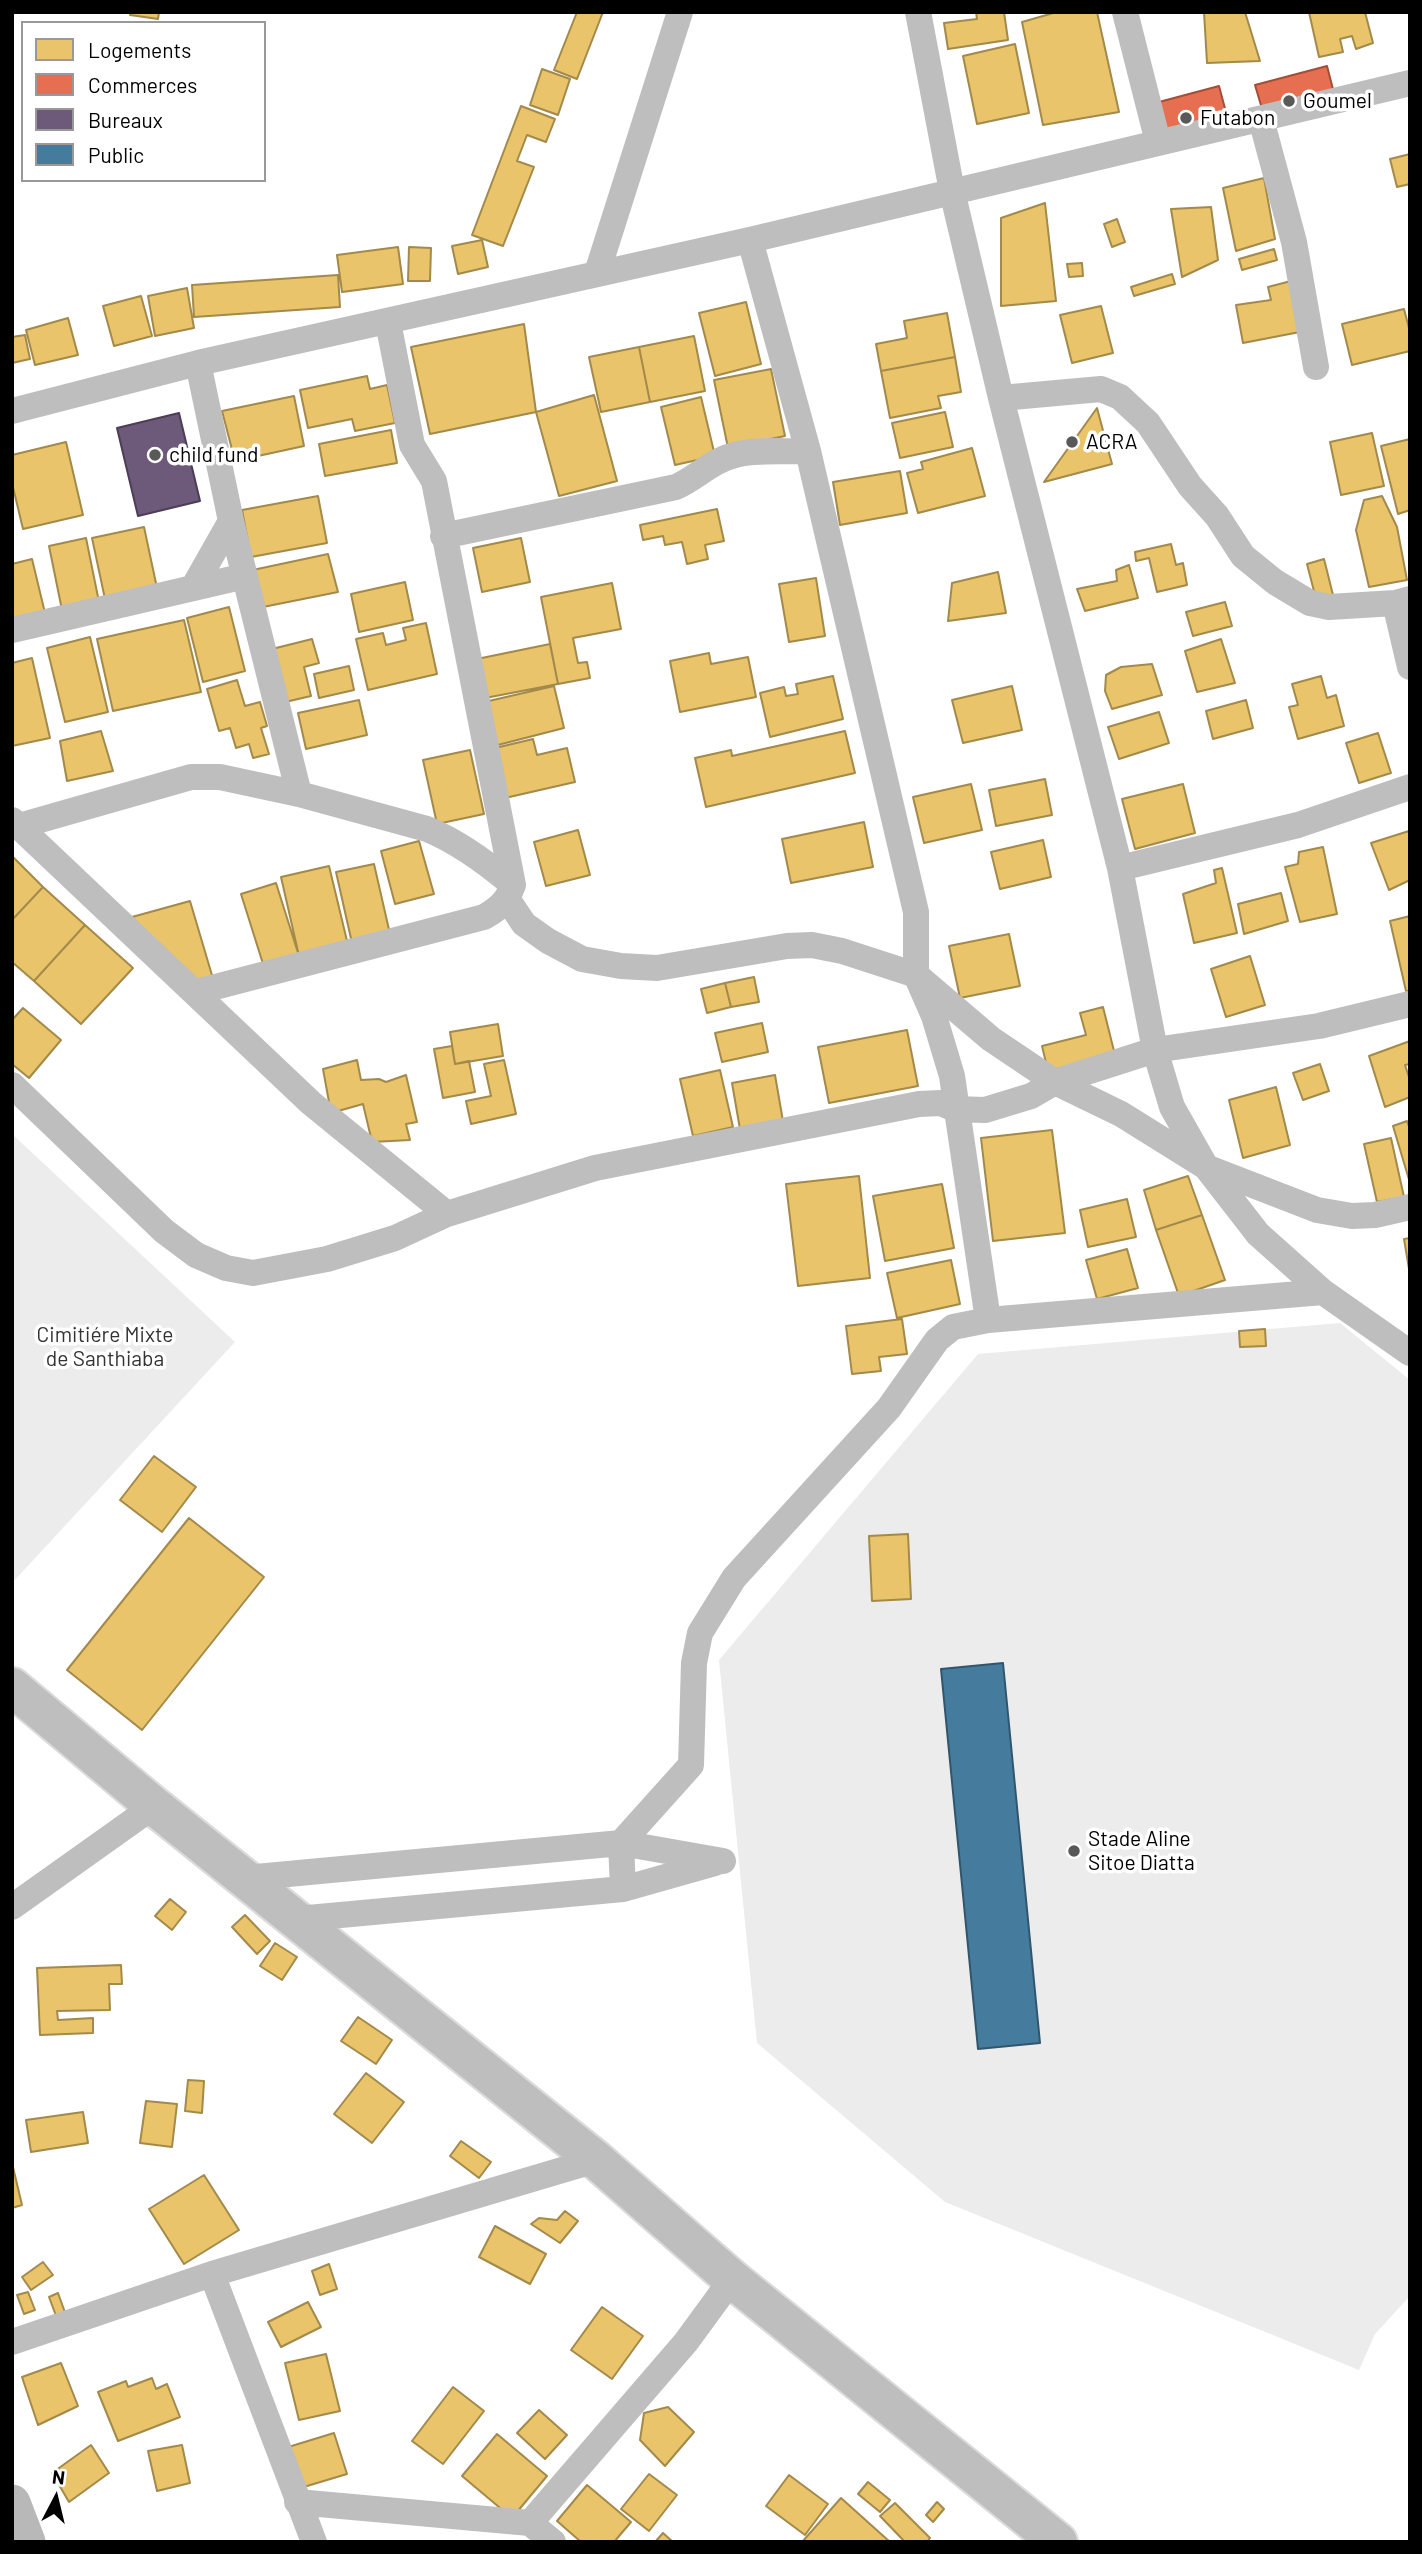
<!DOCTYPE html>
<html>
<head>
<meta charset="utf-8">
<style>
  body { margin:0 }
  #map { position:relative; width:1422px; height:2554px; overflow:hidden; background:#fff; font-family:Barlow,sans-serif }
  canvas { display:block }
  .frame { position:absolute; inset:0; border:14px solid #000; pointer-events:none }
  .legend { position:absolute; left:21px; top:21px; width:245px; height:161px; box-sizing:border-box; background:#fff; border:2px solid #999; margin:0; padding:9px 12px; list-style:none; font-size:21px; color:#000 }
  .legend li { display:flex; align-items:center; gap:14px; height:35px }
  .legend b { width:35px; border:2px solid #999 }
  .north { position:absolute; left:21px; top:2463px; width:70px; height:70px; -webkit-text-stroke:5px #fff; paint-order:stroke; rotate:7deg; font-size:19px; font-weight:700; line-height:28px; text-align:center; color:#000 }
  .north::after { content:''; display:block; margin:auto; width:24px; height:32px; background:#000; clip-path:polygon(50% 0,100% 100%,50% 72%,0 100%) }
</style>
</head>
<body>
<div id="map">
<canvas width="1422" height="2554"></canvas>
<div class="frame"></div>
<ul class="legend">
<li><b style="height:19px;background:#e9c46a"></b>Logements</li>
<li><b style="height:19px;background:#e76f51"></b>Commerces</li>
<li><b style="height:19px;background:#6d597a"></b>Bureaux</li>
<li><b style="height:19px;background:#457b9d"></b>Public</li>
</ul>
<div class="north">N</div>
</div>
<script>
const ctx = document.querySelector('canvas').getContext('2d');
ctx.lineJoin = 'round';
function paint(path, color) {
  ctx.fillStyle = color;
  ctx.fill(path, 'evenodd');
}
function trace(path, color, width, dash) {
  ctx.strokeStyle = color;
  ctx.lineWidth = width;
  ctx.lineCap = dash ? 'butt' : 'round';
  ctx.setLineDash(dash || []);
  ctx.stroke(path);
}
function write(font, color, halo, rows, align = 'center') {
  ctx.font = font + ' Barlow,sans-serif';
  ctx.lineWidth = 7;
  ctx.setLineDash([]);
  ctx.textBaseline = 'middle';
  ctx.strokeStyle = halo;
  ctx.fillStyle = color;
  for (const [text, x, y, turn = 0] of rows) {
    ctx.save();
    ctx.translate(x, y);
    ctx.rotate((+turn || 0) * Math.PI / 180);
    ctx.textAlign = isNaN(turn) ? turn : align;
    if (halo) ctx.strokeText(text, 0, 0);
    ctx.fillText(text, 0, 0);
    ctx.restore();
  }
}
paint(new Path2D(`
  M12 1134 235 1342 12 1583Z
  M1340 1323 1410 1380V2296L1375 2334 1359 2370 945 2202 757 2043 719 1660 978 1354Z`), '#ececec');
const homes = new Path2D(`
  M131 12H159L158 19 130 15Z
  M577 12H603L577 79 554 70Z
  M976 12H1004L1008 40 948 49 944 23 977 19Z
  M1057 12H1097L1119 112 1043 125 1022 22Z
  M1204 12H1245L1260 61 1207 63Z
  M1309 12H1365L1373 43 1356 49 1352 36 1340 39 1343 52 1319 57Z
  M1015 44 1029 113 977 124 963 56Z
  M542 69 570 79 558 115 530 105Z
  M521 106 555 119 546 142 527 135 517 161 534 167 503 246 472 235Z
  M1410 154V184L1397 187 1390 159Z
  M1264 178 1275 239 1236 251 1223 188Z
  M1045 203 1056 301 1001 306V218Z
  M1211 207 1218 260 1182 277 1171 209Z
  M1117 219 1125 242 1112 247 1104 224Z
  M482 240 488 267 458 274 452 246Z
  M398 247 403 284 342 292 337 255Z
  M409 247 431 248 430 281H408Z
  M1274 249 1277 260 1242 270 1239 259Z
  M1082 263 1083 276 1069 277 1067 264Z
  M1172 274 1175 284 1134 296 1131 287Z
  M338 275 340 307 194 317 192 285Z
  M1291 281 1305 331 1243 343 1236 305 1271 300 1268 287Z
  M187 288 194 328 155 336 148 296Z
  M141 296 152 336 114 346 103 306Z
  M746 302 761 364 715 376 699 313Z
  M1101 306 1113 353 1072 363 1060 315Z
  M1404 309 1410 332V351L1352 365 1342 324Z
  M947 313 955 357 881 371 876 344 907 338 904 321Z
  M68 318 78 355 35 365 26 330Z
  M524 324 536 412 430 434 411 347Z
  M25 335 30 359 12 363V337Z
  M694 336 705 391 650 402 639 347Z
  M639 347 650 402 601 412 589 357Z
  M955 357 961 392 938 396 941 408 890 418 881 371Z
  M771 369 785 436 728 448 714 380Z
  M367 376 370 389 387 385 395 423 355 431 352 419 308 428 300 390Z
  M594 395 617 481 559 496 536 412Z
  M294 396 304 446 235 461 222 411Z
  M701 397 715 456 675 465 661 407Z
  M1097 408 1112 464 1044 482Z
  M945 412 953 447 900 458 892 423Z
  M391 430 397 463 325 476 319 444Z
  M1372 433 1384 486 1341 495 1330 442Z
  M1410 439V510L1398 514 1381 446Z
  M66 442 83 515 23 529 12 483V455Z
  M972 448 985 496 918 513 907 473 923 469 921 462Z
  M900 471 907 513 840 525 833 482Z
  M318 496 327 543 251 557 242 510Z
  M1382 496 1397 527 1407 580 1369 587 1356 530 1364 500Z
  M717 509 724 541 705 545 708 559 687 564 682 542 665 545 663 536 643 540 640 525Z
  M144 527 157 588 105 599 92 538Z
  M86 538 99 602 62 610 49 546Z
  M521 538 530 582 482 592 473 548Z
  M1171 544 1176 565 1183 563 1187 585 1157 592 1149 558 1136 561 1135 552Z
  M328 554 338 592 258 608 248 571Z
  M32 559 45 613 12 621V564Z
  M1324 559 1333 595 1316 599 1307 564Z
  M1129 565 1138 598 1085 611 1077 589 1117 581 1116 570Z
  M998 572 1006 613 948 621 952 583Z
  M816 578 825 636 789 642 779 584Z
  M405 582 413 620 359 632 351 594Z
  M612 583 621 629 573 638 578 663 587 662 590 678 558 684 541 597Z
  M1225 602 1232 626 1193 636 1186 612Z
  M229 607 245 671 203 682 187 618Z
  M184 620 201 692 113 711 97 639Z
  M426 623 437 674 368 690 356 639 383 633 386 645 406 640 403 628Z
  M90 637 108 712 65 722 47 648Z
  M312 639 319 663 304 667 311 696 281 703 268 650Z
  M1221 639 1235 683 1197 692 1185 651Z
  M550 644 558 684 480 699 472 660Z
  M709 653 711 664 748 657 756 697 680 712 670 661Z
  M32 658 50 738 12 746V663Z
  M1152 664 1162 695 1112 709 1105 691 1106 675 1121 667Z
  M349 666 354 690 319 698 314 674Z
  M833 676 843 719 770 737 760 693 784 687 786 696 798 694 796 684Z
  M1321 676 1327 698 1336 695 1344 726 1298 739 1289 707 1298 705 1292 684Z
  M237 680 245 706 260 702 267 726 261 728 269 754 253 758 249 744 236 748 230 728 219 731 207 689Z
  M554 686 564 728 490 747 480 703Z
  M1012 686 1022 730 963 743 952 700Z
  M359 700 367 735 306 749 298 713Z
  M1246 700 1253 728 1213 739 1206 711Z
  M1159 712 1169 743 1119 759 1108 727Z
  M101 731 113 771 67 781 60 741Z
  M845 731 855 773 706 807 695 758 731 750 732 756Z
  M1378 733 1391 773 1359 783 1346 743Z
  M533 739 537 755 567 748 575 782 505 798 491 749Z
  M470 750 484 814 437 824 423 760Z
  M1045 779 1052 815 996 826 989 790Z
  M971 784 982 830 924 843 913 797Z
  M1183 784 1195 833 1135 849 1122 799Z
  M864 822 873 867 791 883 782 839Z
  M578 830 590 875 546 886 534 842Z
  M1409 831 1410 880 1389 890 1371 843Z
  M1043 840 1051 877 1000 889 991 852Z
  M419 841 434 894 395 904 381 851Z
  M1323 847 1337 914 1300 922 1285 867 1298 864 1299 852Z
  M12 856 43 887 12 920Z
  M374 864 390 934 352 943 336 872Z
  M329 866 348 945 299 956 281 877Z
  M1222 868 1237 933 1194 943 1183 894 1216 883 1214 870Z
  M276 883 299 956 264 967 241 894Z
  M43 887 85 925 34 981 12 962V920Z
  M1281 893 1288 921 1244 934 1238 904Z
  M190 901 214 982 194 984 132 917Z
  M1410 916V991H1406L1390 921Z
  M85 925 133 968 81 1024 34 981Z
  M1009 934 1020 986 960 998 949 946Z
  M1250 956 1265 1005 1226 1017 1211 969Z
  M754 977 759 1002 731 1007 725 983Z
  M725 983 731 1007 707 1013 701 989Z
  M1103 1007 1115 1055 1048 1071 1042 1046 1086 1035 1080 1013Z
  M23 1008 61 1040 29 1078 12 1064V1020Z
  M762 1023 768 1052 722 1062 715 1033Z
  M498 1024 503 1056 455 1064 450 1032Z
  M907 1030 918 1086 829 1103 818 1047Z
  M1410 1041V1064L1405 1065 1410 1080V1097L1385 1107 1369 1056Z
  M452 1046 455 1064 469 1061 475 1092 443 1098 434 1049Z
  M357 1060 361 1080 379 1079 386 1082 406 1075 417 1122 406 1124 410 1140 372 1142 363 1104 331 1113 323 1069Z
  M504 1060 516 1114 471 1124 466 1101 491 1096 484 1064Z
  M1320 1064 1329 1091 1303 1100 1293 1073Z
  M720 1070 733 1127 693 1136 680 1079Z
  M775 1075 784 1127 741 1135 732 1083Z
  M1276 1087 1290 1145 1243 1158 1229 1100Z
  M1407 1121 1410 1129V1183L1393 1126Z
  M1052 1130 1065 1233 993 1241 981 1138Z
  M1391 1138 1404 1197 1377 1202 1364 1144Z
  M859 1176 870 1278 798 1286 786 1184Z
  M1188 1176 1202 1215 1156 1230 1144 1190Z
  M942 1184 954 1248 885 1261 873 1196Z
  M1127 1199 1136 1237 1088 1247 1080 1210Z
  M1202 1215 1225 1280 1179 1296 1156 1230Z
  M1410 1238V1275L1404 1239Z
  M1127 1249 1138 1288 1097 1299 1086 1260Z
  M951 1260 960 1304 897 1318 887 1273Z
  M902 1319 907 1354 879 1357 881 1371 852 1374 846 1326Z
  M1265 1329 1266 1346 1240 1347 1239 1331Z
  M154 1456 196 1487 162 1532 120 1500Z
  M189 1518 264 1577 142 1730 67 1670Z
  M908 1534 911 1599 872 1601 869 1536Z
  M170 1899 186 1912 172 1930 155 1916Z
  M245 1915 270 1941 257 1954 232 1927Z
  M275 1943 297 1957 282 1980 260 1966Z
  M121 1965 122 1984H109L110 2010 57 2011 58 2020 93 2018V2033L40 2035 37 1968Z
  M358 2017 392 2040 376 2064 341 2041Z
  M366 2073 404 2102 372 2143 334 2114Z
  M188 2080 204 2081 202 2113 185 2111Z
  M146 2101 177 2104 172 2147 140 2143Z
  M83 2112 88 2143 31 2152 26 2120Z
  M461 2141 491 2162 479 2178 450 2156Z
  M12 2163 22 2205 12 2208Z
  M204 2175 239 2230 184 2264 149 2209Z
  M565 2211 578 2221 560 2243 531 2224 539 2218 557 2220Z
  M495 2226 546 2254 530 2284 479 2257Z
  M43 2262 53 2275 31 2290 22 2277Z
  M329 2264 337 2289 320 2295 312 2271Z
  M28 2292 35 2310 24 2314 17 2295Z
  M58 2293 67 2318 58 2321 49 2297Z
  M308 2302 321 2327 281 2347 268 2322Z
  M602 2307 643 2336 612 2379 571 2350Z
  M326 2354 340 2411 299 2420 285 2363Z
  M61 2363 78 2406 38 2425 22 2377Z
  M152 2378 156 2389 167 2384 180 2417 118 2441 98 2392 126 2381 128 2387Z
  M453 2387 484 2411 443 2464 412 2441Z
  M668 2407 694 2432 665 2466 640 2440 644 2413Z
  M539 2410 567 2435 545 2459 517 2433Z
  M334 2433 347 2474 297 2489 285 2448Z
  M497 2434 547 2476 512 2518 462 2476Z
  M91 2445 109 2473 69 2502 52 2473Z
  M182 2445 190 2483 157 2491 148 2451Z
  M649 2474 677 2495 649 2531 621 2509Z
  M789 2475 828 2504 805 2535 766 2506Z
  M868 2482 890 2500 880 2512 858 2494Z
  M587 2485 631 2522 614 2542H581L557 2521Z
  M841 2498 890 2542H802Z
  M937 2502 944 2509 933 2522 926 2515Z
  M895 2503 930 2538 927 2542H905L880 2516Z
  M663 2533 673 2542H655Z`);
paint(homes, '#e9c46a');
trace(homes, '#a3894a', 2);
const shops = new Path2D(`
  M1327 66 1334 93 1263 112 1255 85Z
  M1219 86 1227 116 1167 132 1159 102Z`);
paint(shops, '#e76f51');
trace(shops, '#a24e39', 2);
const offices = new Path2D(`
  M179 413 200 501 138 516 117 428Z`);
paint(offices, '#6d597a');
trace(offices, '#4c3e55', 2);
const public = new Path2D(`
  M1003 1663 1040 2043 978 2049 941 1669Z`);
paint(public, '#457b9d');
trace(public, '#30566e', 2);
const primary = new Path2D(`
  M12 1687 154 1806 596 2160 732 2279 1058 2542`);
trace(primary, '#dbdbdb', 42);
trace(new Path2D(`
  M918 12 952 191 1001 398 1120 868 1155 1050 1172 1107 1206 1167 1258 1234 1323 1292 1410 1353
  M1125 12 1158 142
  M1261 119 1294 242 1316 367
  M750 240 808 451 916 912V975L934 1016 952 1076 988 1320
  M597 273 680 12
  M198 363 231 521 299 794
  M1001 398 1101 389 1120 397 1148 423 1190 486 1217 516 1243 556 1275 582 1310 603 1329 607 1395 603 1410 599
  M12 411 198 363 750 240 1410 83
  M443 536 676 487C696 478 713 460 735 455 755 449 786 452 808 451
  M193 588 231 521
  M1395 603 1410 667
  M12 630 245 576
  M12 820 311 1103 447 1214
  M19 826 191 777H220L299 794 427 829C459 842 487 863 513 885
  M1120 868 1298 825 1410 787
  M508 900 524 924 548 941 582 959 621 966 657 968 787 946 812 945 842 951 916 975 991 1039 1055 1082 1121 1114 1206 1167 1317 1210 1352 1216 1375 1215 1410 1207
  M196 992 484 917C500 908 507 901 513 885L434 481 412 445 388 322
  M12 1085 164 1231 196 1255 226 1268 253 1273 327 1259 395 1238 447 1214 595 1168 919 1104 941 1103 955 1109 985 1110 1031 1096 1055 1082 1155 1050 1319 1026 1410 1004
  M245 1878 621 1843 723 1861
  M623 1889 621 1843 691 1765 694 1663 700 1633 734 1578 889 1408 937 1340 953 1327 988 1320 1323 1292
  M12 1907 154 1806
  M297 1919 623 1889 715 1863
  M212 2274 314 2542
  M12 2342 212 2274 596 2160
  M297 2502 530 2523 553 2542
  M530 2523 686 2342 732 2279`), '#bebebe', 26);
trace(new Path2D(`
  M12 2503 27 2542`), '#b8b8b8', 37);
trace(primary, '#bebebe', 38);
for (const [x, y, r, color] of [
  [1289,101,7,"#595959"],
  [1186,118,7,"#595959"],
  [1072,442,7,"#595959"],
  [155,455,7,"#595959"],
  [1074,1851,7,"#595959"]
]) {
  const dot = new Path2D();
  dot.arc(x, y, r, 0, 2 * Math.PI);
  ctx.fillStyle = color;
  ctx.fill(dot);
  trace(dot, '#fff', 2.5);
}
write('21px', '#000', '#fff', [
  ["Goumel",1303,101],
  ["Futabon",1200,118],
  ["ACRA",1086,442],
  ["child fund",169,455],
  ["Stade Aline",1088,1839],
  ["Sitoe Diatta",1088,1863]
], 'left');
write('21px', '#333', '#fff', [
  ["Cimitiére Mixte",105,1335],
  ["de Santhiaba",105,1359]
]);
</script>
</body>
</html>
